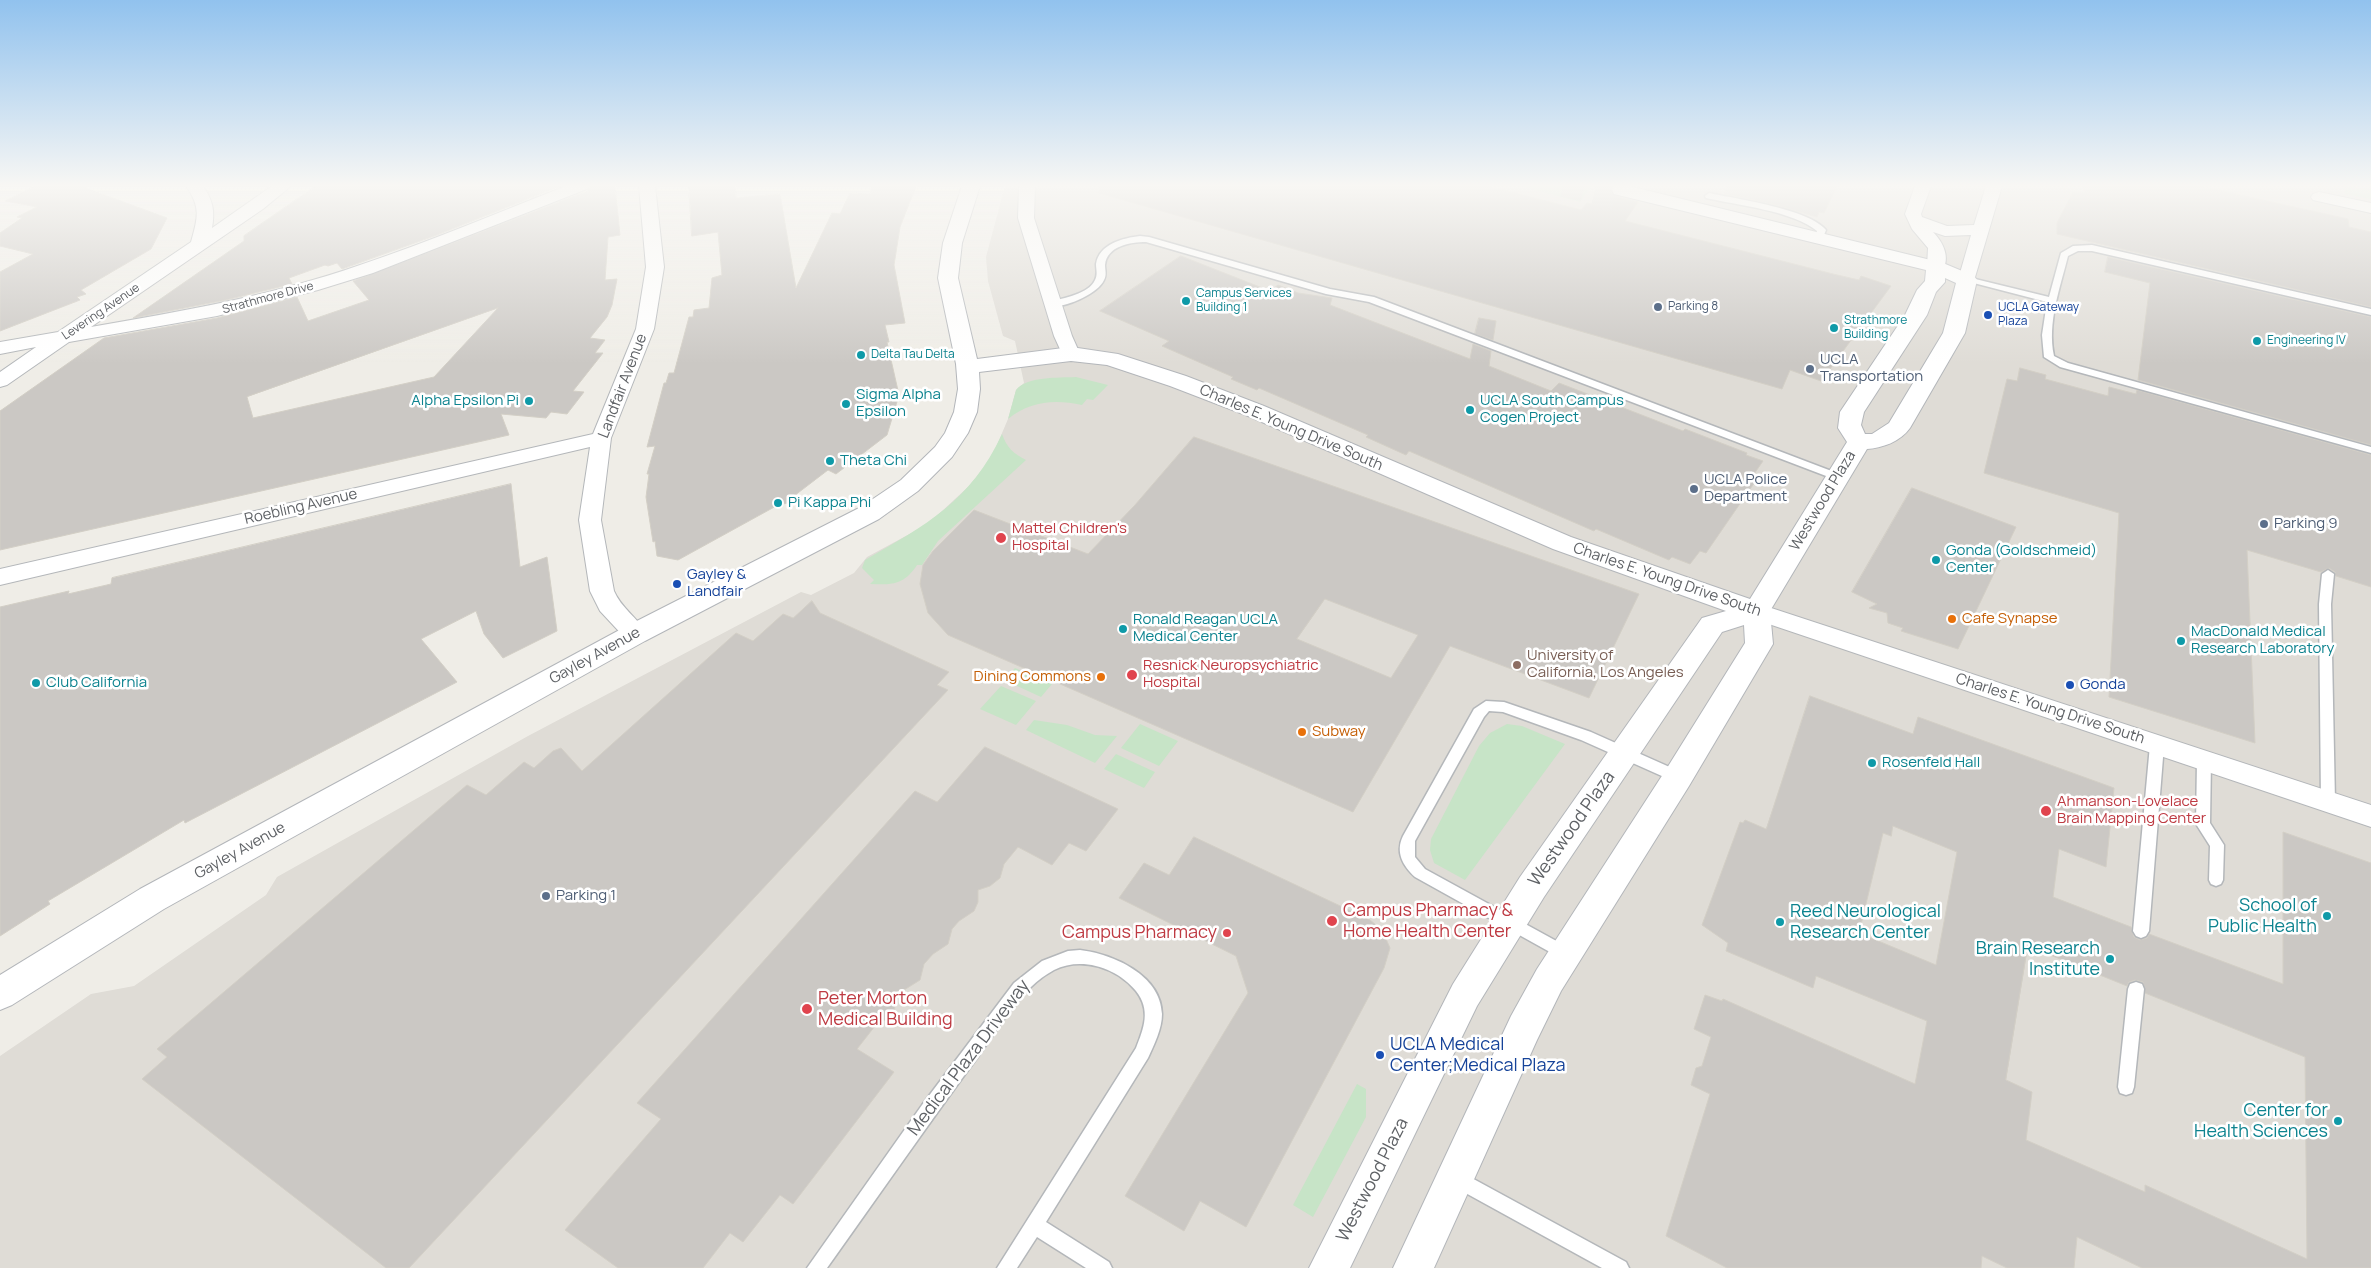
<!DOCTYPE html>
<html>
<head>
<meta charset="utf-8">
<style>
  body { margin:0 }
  canvas { display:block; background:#efede7 }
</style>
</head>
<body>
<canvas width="2371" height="1268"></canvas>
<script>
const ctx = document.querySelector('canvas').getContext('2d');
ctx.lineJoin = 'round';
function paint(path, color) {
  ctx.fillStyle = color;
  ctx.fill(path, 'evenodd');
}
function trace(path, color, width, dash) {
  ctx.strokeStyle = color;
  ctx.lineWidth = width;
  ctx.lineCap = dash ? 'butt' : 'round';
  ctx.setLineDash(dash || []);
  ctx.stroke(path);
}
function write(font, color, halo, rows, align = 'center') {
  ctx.font = font + ' Manrope,sans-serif';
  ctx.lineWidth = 5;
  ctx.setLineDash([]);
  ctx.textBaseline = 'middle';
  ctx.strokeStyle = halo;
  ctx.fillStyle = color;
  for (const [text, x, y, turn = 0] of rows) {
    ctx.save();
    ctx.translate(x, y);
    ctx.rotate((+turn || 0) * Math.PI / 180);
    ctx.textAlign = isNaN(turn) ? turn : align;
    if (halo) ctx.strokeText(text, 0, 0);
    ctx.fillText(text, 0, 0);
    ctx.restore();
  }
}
paint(new Path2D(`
  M1005 186H2371V1268H0V1056L91 994 134 986 266 895 277 877 528 736 801 592 811 595 854 573 867 557 928 524 969 486 991 459 1008 419 1016 390 1024 383 1015 341 1003 336 988 281 986 257Z`), '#dfdcd6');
paint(new Path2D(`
  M1520 186H1591L1580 202Z
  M2344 186 2369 190V186H2371V199L2345 194Z
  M1076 377 1108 385 1093 400 1087 399 1082 405C1055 399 1030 401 1008 419L1016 390C1027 376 1058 378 1076 377Z
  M1002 434C1007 448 1013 453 1026 460L938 541 922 565H917C904 585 892 585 870 584L874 580 862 568 865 560C926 525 971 501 1002 434Z
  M1015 668 1052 684 1041 697 1004 680Z
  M1001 686 1036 701 1016 725 980 709Z
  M1034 720 1067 725 1095 735 1117 736 1095 763 1026 730Z
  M1140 724 1178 741 1159 766 1121 748Z
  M1507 724 1522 726 1565 744 1465 880 1434 863 1430 850 1431 839 1479 746 1490 733Z
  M1116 754 1155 772 1144 788 1104 769Z
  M1357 1084 1366 1089V1117L1313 1217 1293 1205Z`), '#c7e4c7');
const building = new Path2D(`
  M35 186H80L167 218 151 249 81 290 86 294 77 297 80 300 0 331V272L33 254 0 246V233L22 218 17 217 37 207 6 201Z
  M316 186H560L437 235 342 269 337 263 328 266 325 265 289 278 292 284 226 300 133 318 244 241V236Z
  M591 186H615L620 235 608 237 605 280 617 279 612 305 607 317 590 338 605 340 595 353H603L573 391 584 392 567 414 551 412 546 418 501 414 509 435 0 550V411L104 338 217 318 297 297 308 321 369 300 353 281 588 191ZM498 308 434 377 253 418 247 397Z
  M689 186H735L736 198 780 194 796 288 832 213 840 214 850 193 870 194 872 186H916L900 227 894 265 905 323 885 325 889 342H887L899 395 887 435 836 474 828 470 790 499 788 503 778 505 678 560 657 556 655 541 653 542 646 497 649 474H647L655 446 647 447 664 383H666L669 373H674L689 317H693L694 310 709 308 712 278 722 275 718 232 692 236Z
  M1100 186H1488L1581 210 1587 203 1602 206 1604 186H1612L1610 191 1614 196 1638 202 1625 221 1833 274 1859 280 1861 276 1891 286 1821 381 1790 370 1782 389 1099 193Z
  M1726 186H1837L1824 213 1819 212 1817 217 1772 204 1725 194Z
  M2084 186H2200L2348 219 2349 227 2371 232V307L2057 234V223L2073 192 2084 193Z
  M1181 256 1270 291 1278 285 1298 293 1332 298 1330 305 1470 359 1473 344 1491 351 1489 366 1551 391 1559 383 1683 431 1685 429 1747 453 1746 455 1763 461 1754 474 1759 476 1706 553 1700 551 1690 564 1672 557 1669 560 1596 529 1594 531 1409 451 1406 455 1366 437 1368 435 1259 388 1257 390 1231 379 1233 377 1162 346 1169 341 1100 311Z
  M2108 257 2371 317V445L2138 380 2150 283 2105 272Z
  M1479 318 1496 321 1493 340 1475 334Z
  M2020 368 2046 375 2045 379 2108 396 2109 387 2136 394 2137 390 2371 455V587L2336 576 2335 572 2329 568 2321 572 2247 550 2255 743 2109 697 2119 513 1984 473 2007 379 2017 381Z
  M1194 437 1639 594 1589 698 1450 646 1353 812 948 635 928 613 920 584 923 565 933 551 974 510 1088 554 1135 505ZM1325 599 1418 635 1391 678 1297 639Z
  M511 484 520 567 547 557 557 631 503 658 484 634 476 611 421 639 457 682 185 823 184 820 48 901 50 904 0 936V607L69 591 68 594 111 584 112 578Z
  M1912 488 2016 527 1958 649 1901 631 1903 628 1888 623 1887 613 1869 608 1877 604 1852 592Z
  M812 601 820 613 949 672 937 685 948 690 409 1268H386L142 1079 167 1057 157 1049 467 785 486 795 524 762 534 768 553 751 561 748 582 771 736 633 753 641 783 614 793 618Z
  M1810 696 1913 734 1918 717 2114 788 2106 867 2059 849 2053 897 2131 927 2134 937 2140 940 2147 938 2149 934 2283 984V832L2371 863V1268H2142L2077 1237 2074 1268H2007L1982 1256 1981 1268H1727L1666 1236 1710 1094 1691 1085 1696 1068 1702 1066 1711 1037 1694 1029 1705 995 1722 1001 1723 999 1915 1084 1927 1021 1816 976 1813 988 1726 951 1728 943 1702 925 1740 822 1743 823 1745 820 1766 829ZM1893 826 1957 852 1936 965 1859 933 1883 833 1891 836ZM2028 946 2127 986 2129 982 2135 980 2143 982 2145 993 2305 1057 2307 1259 2145 1185V1192L2026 1140 2032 1092 2006 1080Z
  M985 747 1118 809 1086 851 1069 843 1052 865 1018 847 1004 864 1000 878 990 886 978 890V902L974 911 959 921 952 929 948 944 933 954 924 964 920 980 904 990 896 1000 894 1012 890 1017 875 1026 857 1049 894 1072 793 1204 780 1195 743 1242 730 1233 703 1268H618L565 1230 661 1119 637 1103 915 791 937 802Z
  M1194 837 1370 920 1382 930 1390 948 1384 968 1246 1227 1200 1201 1184 1231 1125 1196 1248 993 1236 956 1119 898 1144 863 1169 875Z`);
paint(building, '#cbc8c4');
trace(building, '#d3cfc6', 1);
trace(new Path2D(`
  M1563 186 1615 199`), '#cbcac7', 21, [21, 11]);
const lane = new Path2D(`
  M1709 193C1737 199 1809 209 1826 230L1822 240H1816L1815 238 1817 231C1794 211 1736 205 1706 198L1705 196Z
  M1140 236 1149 237 1330 289 1374 297 1842 475 1844 477 1842 479H1834L1369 302 1326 294 1146 242C1130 242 1107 246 1105 265 1105 270 1107 275 1104 280 1098 294 1063 309 1050 306V302C1063 298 1089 294 1095 280 1098 275 1096 269 1096 264 1099 244 1123 238 1140 236Z
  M2092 245 2371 309V315L2092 251H2078L2068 256C2060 288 2047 323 2054 356L2068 363 2371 447V453L2060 367 2044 357 2042 335 2047 302 1962 280 1967 277 2049 297 2061 253 2073 246Z
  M2328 570 2334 574 2331 604 2335 802 2333 806 2328 808 2323 806 2321 802 2319 604 2322 574Z
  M1486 701 1504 702 1591 732 1683 773 1685 777 1683 781 1678 782 1673 781 1581 740 1503 712 1489 711 1484 717 1415 841V857L1425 869 1571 949 1574 954 1571 959 1566 961 1415 877C1403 866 1395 852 1403 836L1474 709Z
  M2157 740 2162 741 2164 745 2149 931 2146 936 2141 938 2136 936 2133 931 2150 745 2152 741Z
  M2204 756 2209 757 2211 761 2210 823 2224 845 2223 880 2221 884 2216 886 2211 884 2209 880 2210 846 2196 824 2197 761 2199 757Z
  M1080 950C1113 954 1161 975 1162 1014 1162 1029 1154 1045 1148 1058L1046 1222 1109 1262 1112 1268H1086L1037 1237 1017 1268H997L1136 1048C1144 1028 1151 1010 1136 991 1117 968 1082 956 1054 970 1020 988 999 1028 977 1058 926 1127 877 1198 827 1268H807L922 1105 1014 983 1042 961 1068 951Z
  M2136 982 2142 984 2144 989 2134 1087 2132 1093 2126 1095 2120 1093 2118 1087 2128 989 2130 984Z
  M1457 1170 1626 1262 1629 1268H1602L1451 1185 1448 1179 1451 1173Z`);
const street = new Path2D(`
  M186 186H203C213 200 215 212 212 228L272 186H291L263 209 91 327C183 311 271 296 360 265 429 242 497 213 566 186H589L587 189 373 273 318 290 217 316 69 342 7 385 0 387V372L36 347 0 354V342L58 332 191 242C198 218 201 207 186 186Z
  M639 186H655L664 267 654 329 611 438 601 520 614 591C621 608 638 618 647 634L643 640 635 643 627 640 600 611 590 591 579 520 590 447 0 585V569L593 434 636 329 646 267Z
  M1019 186H1035L1034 218 1072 336 1080 354 1078 358 1071 360 1064 358 1054 336 1018 218Z
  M1915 186H1931L1921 214 1922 217 1947 226 1974 225 1986 186H2002L1973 284H1961L1958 280 1971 235 1945 236 1933 232C1943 242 1951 258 1942 271H1930L1927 267 1928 248 1912 229 1905 214Z
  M2319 192 2371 203V213L2313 200 2311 197 2313 194Z
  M1756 603 2371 805V827L1748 617 1744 611 1748 605Z`);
const secondary = new Path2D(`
  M962 186H980L962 243 958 278 977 359 1071 347 1118 354 1186 376 1264 406 1571 537 1750 599 1847 442 1838 428 1840 412 1905 315 1917 290 1925 281 1926 270 1614 194 1612 190 1614 186H1629L1943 263 1974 276 1977 280 1965 333 1910 428C1900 442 1882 448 1867 449L1770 611 1773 644 1689 786 1561 991 1537 1040 1434 1268H1393L1511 1016 1537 969 1667 768 1745 643 1744 625 1722 632 1544 897 1477 1006 1350 1268H1309L1453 984 1520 877 1702 618 1726 611 1553 549 1248 416 1170 386 1107 365 1071 361 979 372 980 389 977 412 968 433 952 457 918 491 879 519 645 641 164 909 12 1005 0 1010V975L140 889 625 627 861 507 901 480 935 447 945 433 954 412 958 389 956 364 938 278 943 243ZM1945 278 1956 283 1943 333 1889 423 1872 434H1865L1861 425 1864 412 1927 315 1936 292 1945 282Z`);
trace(lane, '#b4b7ba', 3);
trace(street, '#b4b7ba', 2);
trace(secondary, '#b3b6ba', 2);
paint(lane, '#fff');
paint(street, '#fff');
paint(secondary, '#fff');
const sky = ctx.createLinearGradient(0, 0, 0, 364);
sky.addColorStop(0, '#91c2ee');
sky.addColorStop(0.51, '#f8f7f4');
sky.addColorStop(1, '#f8f7f400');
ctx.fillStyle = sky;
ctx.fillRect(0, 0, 2371, 364);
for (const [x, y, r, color] of [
  [1186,301,5,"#0f9aa8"],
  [1658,307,5,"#5c6f8a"],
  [1988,315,5,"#1a4fb4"],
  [1834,328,5,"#0f9aa8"],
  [2257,341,5,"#0f9aa8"],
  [861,355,5,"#0f9aa8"],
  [1810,369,5,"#5c6f8a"],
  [529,401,5,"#0f9aa8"],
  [846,404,5,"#0f9aa8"],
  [1470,410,5,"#0f9aa8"],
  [830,461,5,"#0f9aa8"],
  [1694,489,5,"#5c6f8a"],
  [778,503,5,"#0f9aa8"],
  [2264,524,5,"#5c6f8a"],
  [1001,538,6,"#e0444e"],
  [1936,560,5,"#0f9aa8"],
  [677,584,5,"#1a4fb4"],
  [1952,619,5,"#e8710a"],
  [1123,629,5,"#0f9aa8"],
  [2181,641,5,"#0f9aa8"],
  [1517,665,5,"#8d6e63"],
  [1132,675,6,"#e0444e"],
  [1101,677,5,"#e8710a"],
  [36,683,5,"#0f9aa8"],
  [2070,685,5,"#1a4fb4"],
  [1302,732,5,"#e8710a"],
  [1872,763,5,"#0f9aa8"],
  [2046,811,6,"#e0444e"],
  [546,896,5,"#5c6f8a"],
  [2327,916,5,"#0f9aa8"],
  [1332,921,6,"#e0444e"],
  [1780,922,5,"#0f9aa8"],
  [1227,933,5,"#e0444e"],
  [2110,959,5,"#0f9aa8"],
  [807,1009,6,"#e0444e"],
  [1380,1055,5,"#1a4fb4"],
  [2338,1121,5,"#0f9aa8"]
]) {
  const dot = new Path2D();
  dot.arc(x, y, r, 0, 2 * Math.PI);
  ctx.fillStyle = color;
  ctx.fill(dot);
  trace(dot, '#fff', 2);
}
write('12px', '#0d838f', '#fff', [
  ["Campus Services",1196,294],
  ["Building 1",1196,308],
  ["Strathmore",1844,321],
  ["Building",1844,335],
  ["Engineering IV",2267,341],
  ["Delta Tau Delta",871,355]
], 'left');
write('12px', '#5f6266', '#fff', [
  ["Strathmore Drive",268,298,-15],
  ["Levering Avenue",101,312,-34]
]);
write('12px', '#4e5e75', '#fff', [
  ["Parking 8",1668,307]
], 'left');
write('12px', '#164399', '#fff', [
  ["UCLA Gateway",1998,308],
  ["Plaza",1998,322]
], 'left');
write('15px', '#4e5e75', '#fff', [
  ["UCLA",1820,360],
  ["Transportation",1820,377],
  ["UCLA Police",1704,480],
  ["Department",1704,497],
  ["Parking 9",2274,524],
  ["Parking 1",556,896]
], 'left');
write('15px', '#5f6266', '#fff', [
  ["Landfair Avenue",623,386,-69],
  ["Charles E. Young Drive South",1291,428,23],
  ["Westwood Plaza",1823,501,-59],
  ["Roebling Avenue",301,507,-13],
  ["Charles E. Young Drive South",1667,580,19],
  ["Gayley Avenue",595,656,-29],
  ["Charles E. Young Drive South",2050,709,18],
  ["Gayley Avenue",240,851,-29]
]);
write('15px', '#0d838f', '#fff', [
  ["Sigma Alpha",856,395],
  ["Epsilon",856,412],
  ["Alpha Epsilon Pi",519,401,"right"],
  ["UCLA South Campus",1480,401],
  ["Cogen Project",1480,418],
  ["Theta Chi",840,461],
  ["Pi Kappa Phi",788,503],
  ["Gonda (Goldschmeid)",1946,551],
  ["Center",1946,568],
  ["Ronald Reagan UCLA",1133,620],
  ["Medical Center",1133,637],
  ["MacDonald Medical",2191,632],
  ["Research Laboratory",2191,649],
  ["Club California",46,683],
  ["Rosenfeld Hall",1882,763]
], 'left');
write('15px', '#be3a42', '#fff', [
  ["Mattel Children's",1012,529],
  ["Hospital",1012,546],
  ["Resnick Neuropsychiatric",1143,666],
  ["Hospital",1143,683],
  ["Ahmanson-Lovelace",2057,802],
  ["Brain Mapping Center",2057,819]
], 'left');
write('15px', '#164399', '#fff', [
  ["Gayley &",687,575],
  ["Landfair",687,592],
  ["Gonda",2080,685]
], 'left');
write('15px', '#c56008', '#fff', [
  ["Cafe Synapse",1962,619],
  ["Dining Commons",1091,677,"right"],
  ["Subway",1312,732]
], 'left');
write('15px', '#785e54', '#fff', [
  ["University of",1527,656],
  ["California, Los Angeles",1527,673]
], 'left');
write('18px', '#5f6266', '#fff', [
  ["Westwood Plaza",1572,829,-55],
  ["Medical Plaza Driveway",969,1058,-53],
  ["Westwood Plaza",1373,1180,-63]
]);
write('18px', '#0d838f', '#fff', [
  ["School of",2317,906],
  ["Public Health",2317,927],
  ["Reed Neurological",1790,912,"left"],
  ["Research Center",1790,933,"left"],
  ["Brain Research",2100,949],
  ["Institute",2100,970],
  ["Center for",2328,1111],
  ["Health Sciences",2328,1132]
], 'right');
write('18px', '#be3a42', '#fff', [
  ["Campus Pharmacy &",1343,911],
  ["Home Health Center",1343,932],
  ["Campus Pharmacy",1217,933,"right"],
  ["Peter Morton",818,999],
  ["Medical Building",818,1020]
], 'left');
write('18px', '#164399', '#fff', [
  ["UCLA Medical",1390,1045],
  ["Center;Medical Plaza",1390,1066]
], 'left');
</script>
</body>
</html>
